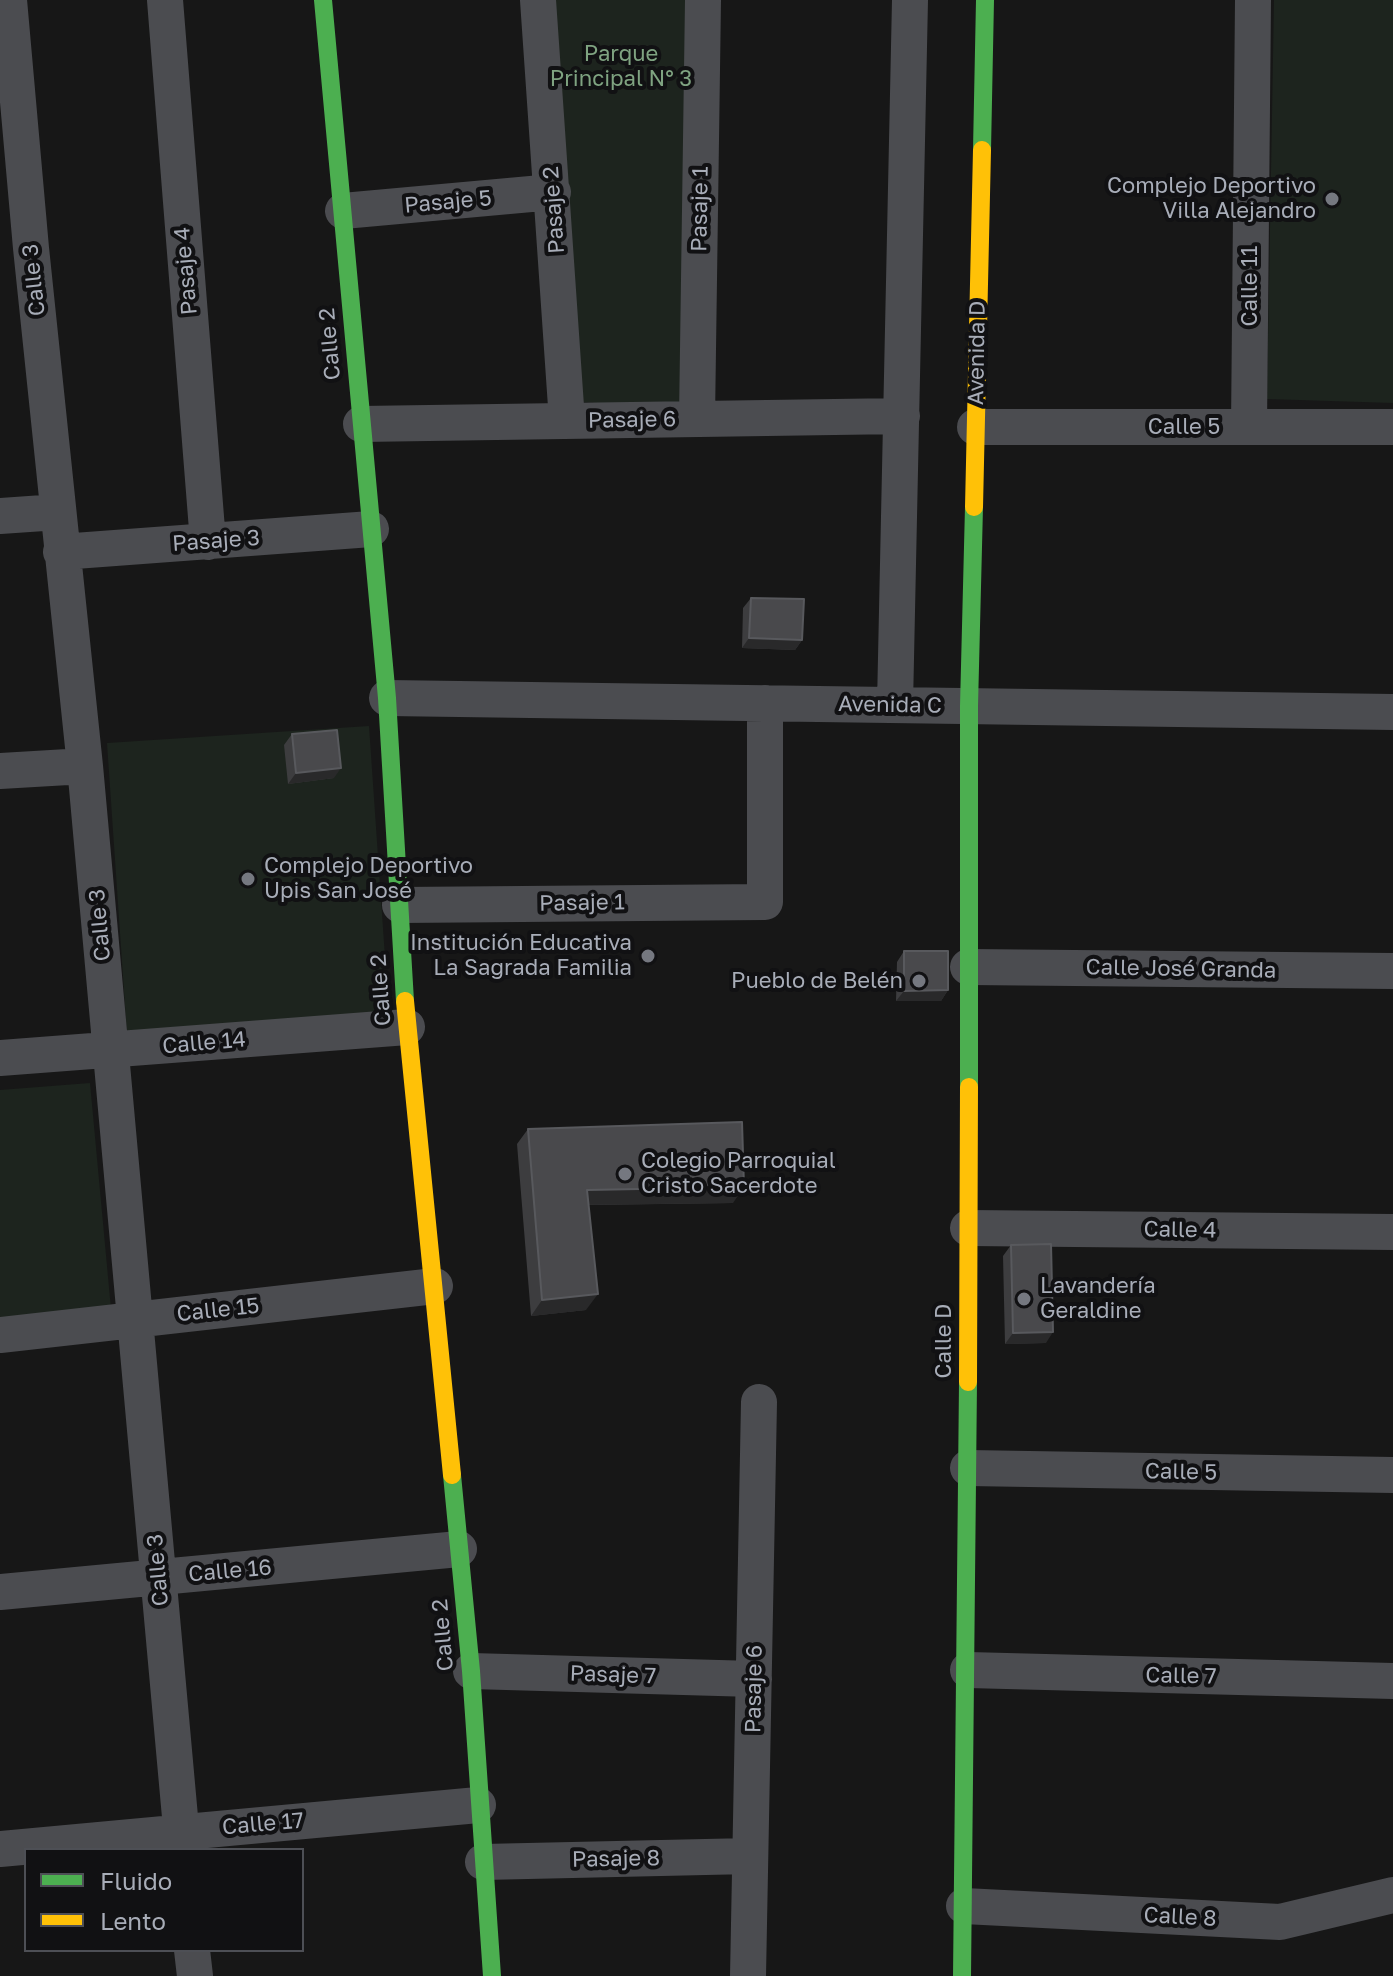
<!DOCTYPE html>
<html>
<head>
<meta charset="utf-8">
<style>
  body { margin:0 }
  #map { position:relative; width:1393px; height:1976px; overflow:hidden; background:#171717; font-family:"Golos Text",sans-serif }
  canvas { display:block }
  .legend { position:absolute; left:24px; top:1848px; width:280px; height:104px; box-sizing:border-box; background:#111113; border:2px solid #4d4f55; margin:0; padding:10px 14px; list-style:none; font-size:24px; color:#a8adb8 }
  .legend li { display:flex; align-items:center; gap:16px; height:40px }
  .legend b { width:40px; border:2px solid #4d4f55 }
</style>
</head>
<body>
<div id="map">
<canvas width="1393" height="1976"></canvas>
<ul class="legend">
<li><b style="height:10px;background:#4caf50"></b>Fluido</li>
<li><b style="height:10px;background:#ffc107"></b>Lento</li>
</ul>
</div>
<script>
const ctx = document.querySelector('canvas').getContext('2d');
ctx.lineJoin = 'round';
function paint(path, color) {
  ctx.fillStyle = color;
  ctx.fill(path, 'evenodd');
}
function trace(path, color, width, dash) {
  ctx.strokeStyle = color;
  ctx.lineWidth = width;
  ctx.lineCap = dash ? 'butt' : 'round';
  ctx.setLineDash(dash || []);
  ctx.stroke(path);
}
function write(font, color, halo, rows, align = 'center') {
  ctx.font = font + ' "Golos Text",sans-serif';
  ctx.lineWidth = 8;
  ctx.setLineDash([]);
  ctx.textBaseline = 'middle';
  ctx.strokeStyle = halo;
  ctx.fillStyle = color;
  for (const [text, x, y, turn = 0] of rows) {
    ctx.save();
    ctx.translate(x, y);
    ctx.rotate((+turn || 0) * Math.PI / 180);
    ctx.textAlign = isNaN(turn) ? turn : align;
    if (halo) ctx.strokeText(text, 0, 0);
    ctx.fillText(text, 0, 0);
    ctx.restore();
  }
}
paint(new Path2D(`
  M550 0H685L687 409 582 402Z
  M1274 0H1393V403L1267 399Z
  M369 726 389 1015 127 1035 107 743Z
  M90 1083 111 1309 0 1318V1090Z`), '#1d241e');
trace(new Path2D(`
  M9 0 31 248 85 766 183 1850
  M165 0 208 542
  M538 0 567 421
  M343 211 553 192
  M697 419 703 0
  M361 424 902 416
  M975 427H1393
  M1249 427 1253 0
  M0 516 58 512
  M61 552 371 529
  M387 698 1393 712
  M895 705 910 0
  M0 771 85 766
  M400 905 765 902V703
  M968 967 1393 971
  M0 1058 407 1027
  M968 1228 1393 1232
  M0 1335 435 1286
  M968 1468 1393 1475
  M0 1592 459 1549
  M968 1670 1393 1681
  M471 1671 754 1679
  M0 1849 478 1805
  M483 1862 750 1856
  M964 1906 1280 1922 1393 1895
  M192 1950 195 1976
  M748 1976 759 1402`), '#4b4c50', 36);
trace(new Path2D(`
  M323 0 387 698 405 1001
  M982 150 985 0
  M969 1087V706L974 507
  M452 1475 471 1671 492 1976
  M962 1976 968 1382`), '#4caf50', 18);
trace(new Path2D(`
  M974 507 982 150
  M405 1001 452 1475
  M968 1382 969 1087`), '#ffc107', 18);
paint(new Path2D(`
  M751 598 802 640 795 650 742 648 743 608Z
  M292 734 334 778 288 784 284 745Z
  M904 951 948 990 941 1001H896L897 962Z
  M528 1129 733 1203 589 1205 586 1310 531 1316 517 1144Z
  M1011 1245 1046 1343 1005 1344 1003 1256Z`), '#3d3d3f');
paint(new Path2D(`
  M749 638 802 640 795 650 742 648Z
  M341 768 334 778 288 784 296 773Z
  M948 990 941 1001H896L904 991Z
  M744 1187 733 1203 576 1205 587 1190Z
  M598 1294 586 1310 531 1316 542 1300Z
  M1053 1332 1046 1343 1005 1344 1013 1333Z`), '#29292a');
const building = new Path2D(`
  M751 598 804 599 802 640 749 638Z
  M337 730 341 768 296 773 292 734Z
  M904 951H948V990L904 991Z
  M742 1122 744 1187 587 1190 598 1294 542 1300 528 1129Z
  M1051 1244 1053 1332 1013 1333 1011 1245Z`);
paint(building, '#49494c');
trace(building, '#58595d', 2);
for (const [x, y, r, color] of [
  [1332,199,8,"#757880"],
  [248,879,8,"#757880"],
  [648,956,8,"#757880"],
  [919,981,8,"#757880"],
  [625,1174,8,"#757880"],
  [1024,1299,8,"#757880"]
]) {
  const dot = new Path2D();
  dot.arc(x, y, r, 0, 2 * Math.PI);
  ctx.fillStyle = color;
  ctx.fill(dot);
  trace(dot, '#111113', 3);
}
write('22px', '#7fa381', '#111113', [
  ["Parque",621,54],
  ["Principal N° 3",621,79]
]);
write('22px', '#a8adb8', '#111113', [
  ["Complejo Deportivo",1316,186],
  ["Villa Alejandro",1316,211],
  ["Complejo Deportivo",264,866,"left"],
  ["Upis San José",264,891,"left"],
  ["Institución Educativa",632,943],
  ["La Sagrada Familia",632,968],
  ["Pueblo de Belén",903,981],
  ["Colegio Parroquial",641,1161,"left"],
  ["Cristo Sacerdote",641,1186,"left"],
  ["Lavandería",1040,1286,"left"],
  ["Geraldine",1040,1311,"left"]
], 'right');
write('22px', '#a8adb8', '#111113', [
  ["Pasaje 5",448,202,-5],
  ["Pasaje 1",700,209,-89],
  ["Pasaje 2",554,210,-94],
  ["Pasaje 4",186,271,-95],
  ["Calle 3",34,280,-96],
  ["Calle 11",1250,286,-90],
  ["Calle 2",330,344,-95],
  ["Avenida D",977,353,-89],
  ["Pasaje 6",632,420,-1],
  ["Calle 5",1184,427],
  ["Pasaje 3",216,541,-4],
  ["Avenida C",890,705,1],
  ["Pasaje 1",582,903,-1],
  ["Calle 3",100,925,-95],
  ["Calle José Granda",1181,969,1],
  ["Calle 2",381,990,-94],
  ["Calle 14",204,1043,-5],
  ["Calle 4",1180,1230,1],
  ["Calle 15",218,1310,-6],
  ["Calle D",944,1341,-90],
  ["Calle 5",1181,1472,1],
  ["Calle 3",158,1570,-95],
  ["Calle 16",230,1571,-5],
  ["Calle 2",443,1635,-95],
  ["Pasaje 7",613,1675,2],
  ["Calle 7",1181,1676,1],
  ["Pasaje 6",754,1689,-89],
  ["Calle 17",263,1824,-5],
  ["Pasaje 8",616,1859,-1],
  ["Calle 8",1180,1917,3]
]);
</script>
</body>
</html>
